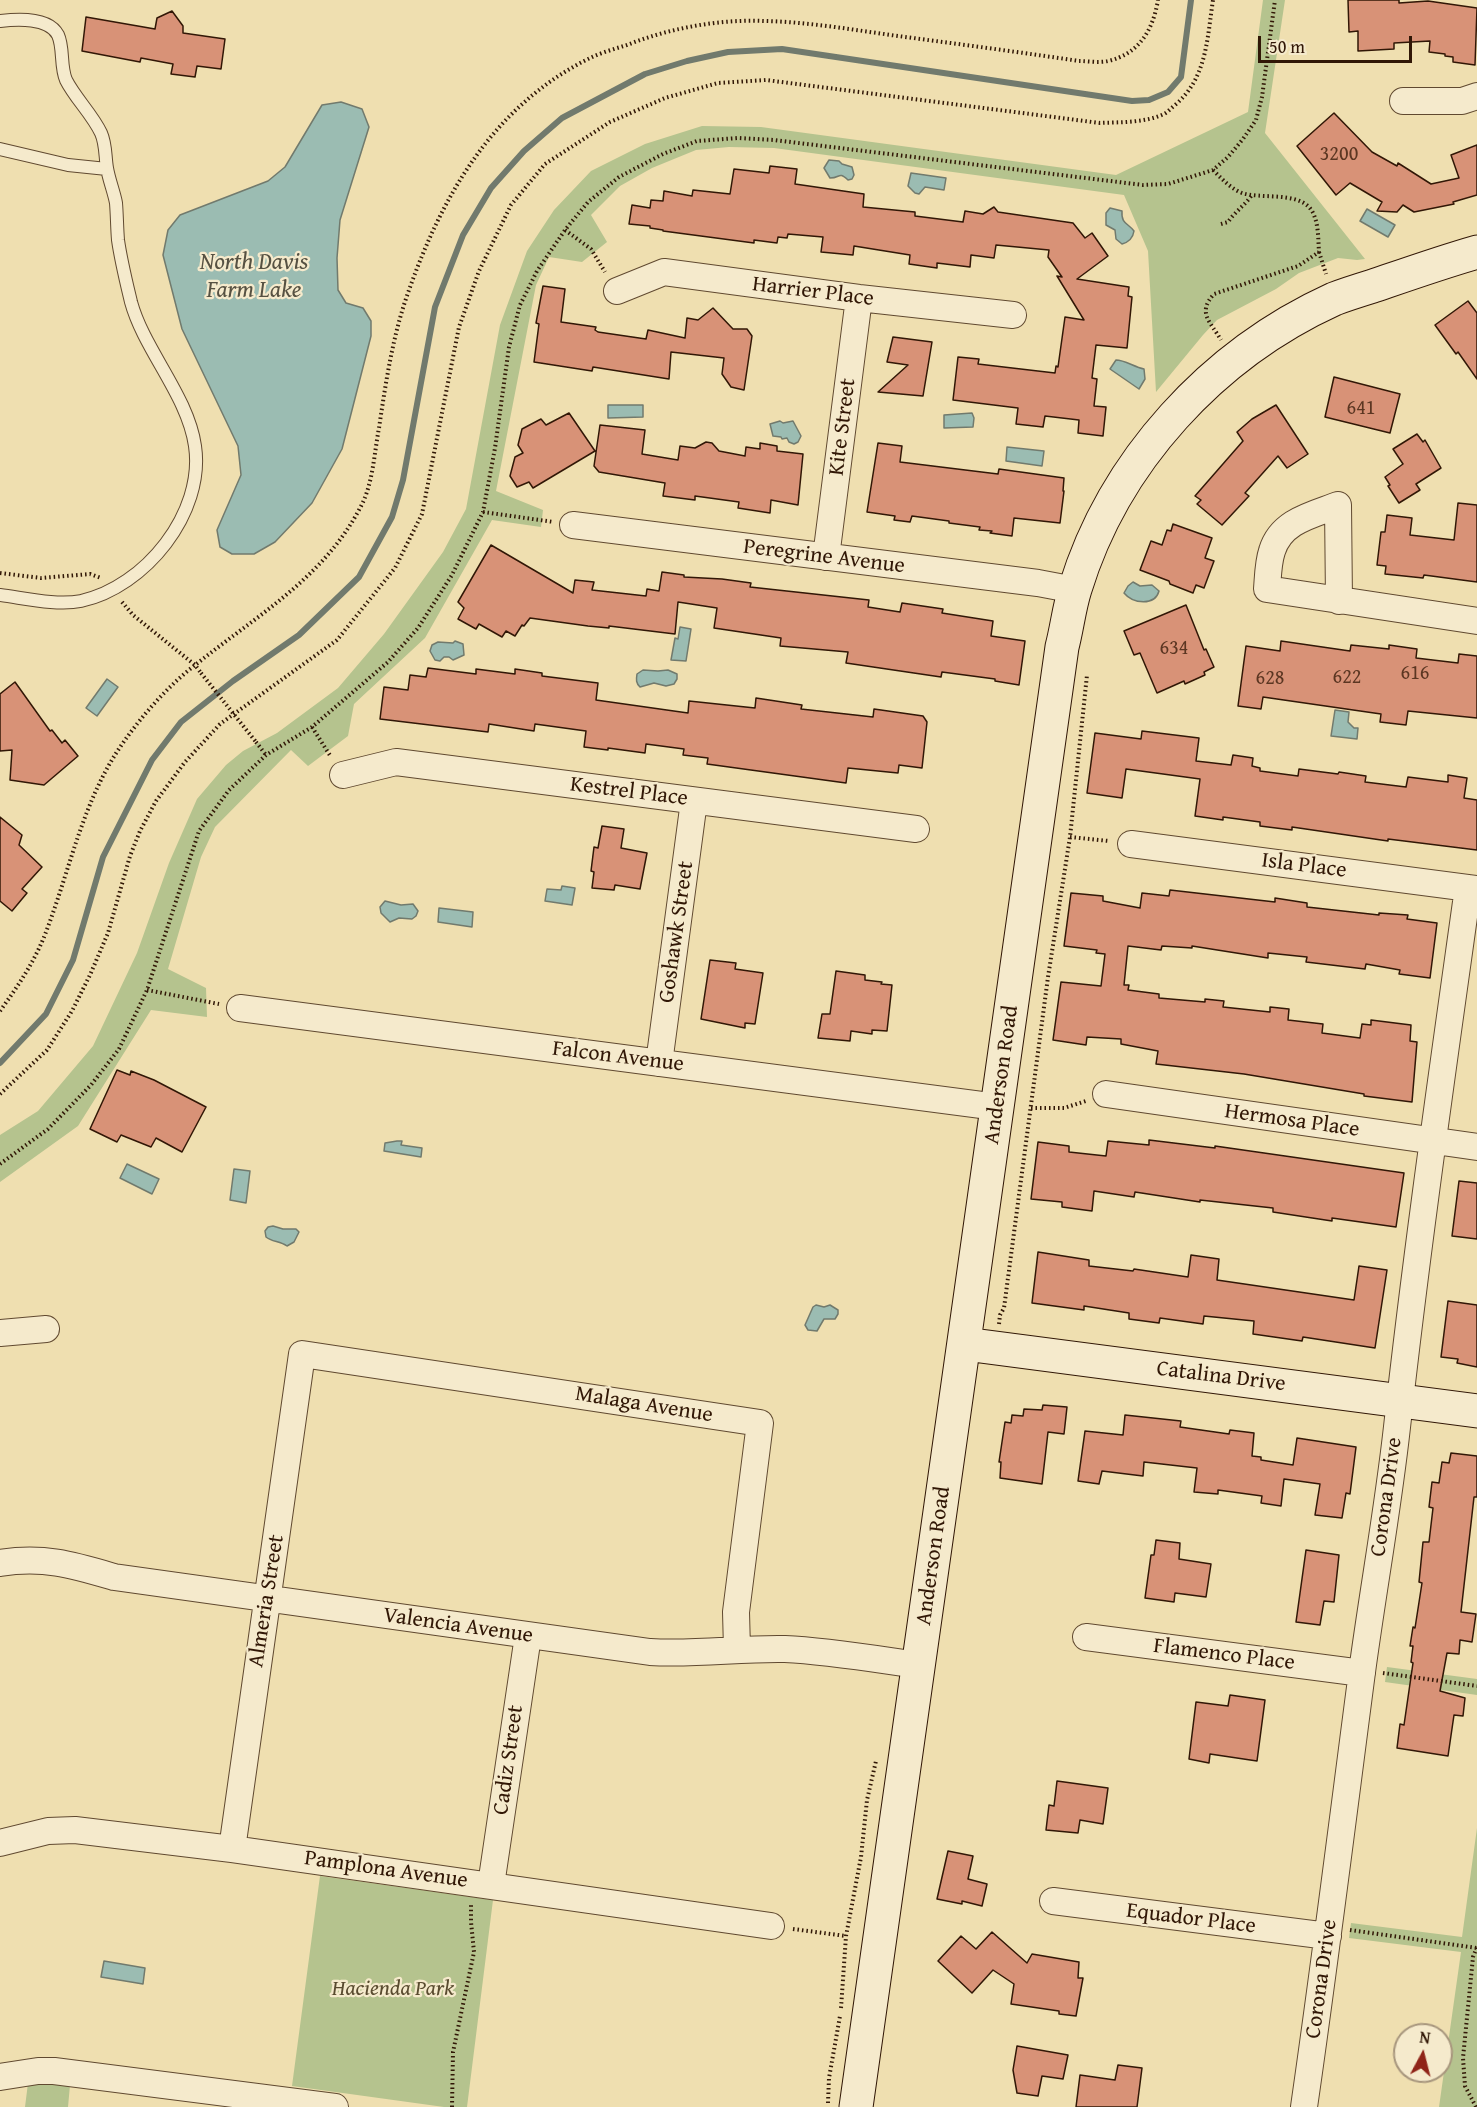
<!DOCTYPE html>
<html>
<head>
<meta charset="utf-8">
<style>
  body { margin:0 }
  #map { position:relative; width:1477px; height:2107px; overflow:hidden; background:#efdfb0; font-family:"Gentium Book Plus",serif }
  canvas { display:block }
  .north { position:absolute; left:1393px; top:2023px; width:60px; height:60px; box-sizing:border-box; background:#f5eacc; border:2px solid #a7967d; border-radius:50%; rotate:7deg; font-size:16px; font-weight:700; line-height:24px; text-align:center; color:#311706 }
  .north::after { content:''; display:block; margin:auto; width:21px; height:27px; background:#8f2418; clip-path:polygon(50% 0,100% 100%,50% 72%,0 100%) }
  .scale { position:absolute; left:1258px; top:36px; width:154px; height:27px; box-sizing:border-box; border:3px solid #311706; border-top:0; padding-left:8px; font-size:18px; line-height:21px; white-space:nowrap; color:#311706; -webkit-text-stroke:4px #f5eacc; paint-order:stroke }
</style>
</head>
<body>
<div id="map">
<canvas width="1477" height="2107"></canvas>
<div class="north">N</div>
<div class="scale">50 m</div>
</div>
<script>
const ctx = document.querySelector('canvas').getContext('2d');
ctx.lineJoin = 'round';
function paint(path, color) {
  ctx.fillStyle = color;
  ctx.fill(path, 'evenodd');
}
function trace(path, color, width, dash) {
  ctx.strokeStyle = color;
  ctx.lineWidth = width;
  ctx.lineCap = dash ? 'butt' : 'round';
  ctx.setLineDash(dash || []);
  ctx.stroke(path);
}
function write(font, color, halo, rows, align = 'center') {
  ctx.font = font + ' "Gentium Book Plus",serif';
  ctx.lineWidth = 4.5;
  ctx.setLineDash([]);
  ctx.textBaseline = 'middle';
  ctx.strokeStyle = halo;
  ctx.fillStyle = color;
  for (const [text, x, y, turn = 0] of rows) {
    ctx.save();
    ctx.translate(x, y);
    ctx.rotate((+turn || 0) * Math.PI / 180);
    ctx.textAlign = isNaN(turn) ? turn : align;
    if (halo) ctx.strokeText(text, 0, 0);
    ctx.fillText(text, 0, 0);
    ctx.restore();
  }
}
paint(new Path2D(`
  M1263 0H1285L1265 133 1365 259 1357 260 1338 258 1299 273 1276 289 1217 320 1203 335 1156 392 1148 251 1124 195 774 148 729 147 696 150 652 168 620 186 591 215 607 242 582 262 549 257 536 285 496 491 543 510 541 527 492 520 425 638 354 704 348 736 308 766 291 750 215 827 201 857 168 969 206 988 207 1017 151 1010 78 1126 0 1182V1135L38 1111 93 1046 137 953 169 863 197 799 226 765 243 751 277 733 338 688 384 634 443 552 466 509 500 325 527 251 554 210 591 171 645 144 702 126 761 127 1116 175 1248 112Z
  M1387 1667 1477 1679V1695L1385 1682Z
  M1477 1828V2107H1439L1461 1952 1349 1938 1351 1923 1462 1937Z
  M320 1876 493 1900 467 2107H444L292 2086Z
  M28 2083 70 2085 68 2107H25Z`), '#b5c38e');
const water = new Path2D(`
  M341 102 362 109 369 127 340 220 337 258 338 290 346 303 363 308 371 321V336L342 449 312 503 275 542 254 554H232L220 547 217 530 241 475 238 446 182 329 163 255 168 230 180 215 268 181 285 167 322 105Z
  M829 160 839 161 842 164 852 167 854 175 852 179 848 180C838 171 841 178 830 178L824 168Z
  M911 173 946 178 944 190 925 187 919 194 915 193 908 186Z
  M1110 208 1122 211C1121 224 1128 223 1134 231 1133 238 1129 242 1122 244L1116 239 1115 230 1106 225V213Z
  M1367 209 1395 225 1388 237 1360 221Z
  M1116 360C1125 360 1134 367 1144 369L1145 379 1139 389 1110 369Z
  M608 405H643V417L608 418Z
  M972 413 974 418 973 427 944 428V415Z
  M780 421 783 423 793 421 801 436 798 442 794 444 789 442 787 438 782 439 781 437 773 436 770 424Z
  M1007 447 1044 451 1042 466 1006 461Z
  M1133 582 1140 586 1152 585 1159 591C1155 606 1133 604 1124 593L1128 586Z
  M680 627 691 629 686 661 671 660 675 638 678 639Z
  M455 641 463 644 464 655 453 660 449 657H444L440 661 435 660 430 651 432 645 438 642 453 643Z
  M643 670 658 671 668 670 677 674V679L674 684 666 686 654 683 640 687C636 683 636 680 637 674Z
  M107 679 118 687 97 716 86 708Z
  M1335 710 1349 712 1348 722 1354 728H1358L1357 739 1331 736Z
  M562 886 575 888 572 905 545 901 547 889 561 890Z
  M385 901 401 905 413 904 418 911 416 916 412 919 399 918 390 922 381 913 380 907Z
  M439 908 473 912 472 927 438 922Z
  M397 1141H402L401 1145 422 1148 421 1157 384 1151 385 1143Z
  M127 1164 159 1179 152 1194 120 1178Z
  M234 1169 250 1171 246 1203 230 1200Z
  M273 1226 283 1229H296L299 1232 294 1242 287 1246C280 1241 272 1242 266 1237L265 1231 268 1227Z
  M816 1305 824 1307 830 1305 838 1310V1314L835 1319H824L817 1331 808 1330 805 1325 813 1307Z
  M104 1961 145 1968 143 1984 101 1977Z`);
paint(water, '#9bbcb2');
trace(water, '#717a6d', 1.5);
trace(new Path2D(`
  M0 1063 46 1014 73 960 103 857 152 760 181 722 233 681 299 635 359 577 392 517 403 480 435 307 463 235 491 188 524 151 562 118 645 74 687 61 728 52 782 49 1132 101 1149 100 1168 92 1181 77 1191 0`), '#717a6d', 6);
const building = new Path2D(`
  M1348 0H1399V3L1428 1 1477 8 1475 65 1453 62V57L1445 56V54L1429 52 1430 41 1394 43V49L1358 51V31L1349 32Z
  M172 11 183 26V33L225 39 221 69 197 66 195 77 171 74 173 64 141 58 140 62 82 51 86 17 155 29 157 18Z
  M1334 113 1372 152 1397 166 1398 163 1431 184 1459 178 1451 155 1477 145V195L1453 202 1454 204 1414 212 1403 205 1397 212 1377 211 1382 202 1350 183 1336 195 1297 146Z
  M770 166 797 169 795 184 864 194 863 207 915 212V216L963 222 965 211 983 214 994 207 998 212 1073 223 1085 238 1092 233 1108 256 1077 279 1129 287 1128 296 1132 297 1127 348 1096 345 1092 378 1097 379 1094 406 1106 407 1103 436 1078 433 1079 420 1045 416 1043 427 1016 424 1018 408 953 400 958 357 979 359 978 364 1055 373 1056 366 1058 367 1065 317 1084 320 1057 276 1062 277 1048 257 1049 250 996 245 994 258 971 255 970 267 937 263V268L909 264 910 255 854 246 853 255 821 252 823 237 788 234 787 238 778 237 777 243 754 240V243L663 231V230L650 228V226L629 224 632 205 650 208 651 200 663 201 664 191 692 196 693 190 730 194 734 169 769 173Z
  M543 286 565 289 561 322 596 327 595 330 598 332 646 339 648 330 685 338 687 318 698 320 713 308 733 329H747L752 336 744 390 731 387 722 374 724 358 671 352 669 379 593 367 592 371 534 362 539 324 536 323Z
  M1468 301 1477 313V379L1458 352 1456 354 1435 325Z
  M893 337 932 342 923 396 878 392 908 365 887 362Z
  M1334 377 1400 394 1390 433 1325 417Z
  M1276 405 1308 454 1287 468 1278 456 1245 493 1249 496 1222 525 1197 504 1201 500 1195 496 1243 441 1237 432 1252 419Z
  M569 413 595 451 533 488 529 482 517 487 510 476 515 457 523 453 518 445 522 429 541 419 546 425Z
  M600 425 645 430 642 454 678 460 680 446 695 448 706 442 712 443 719 451 745 456 746 447 760 449V443L777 446V451L803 454 798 505 771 500 770 513 738 508 739 502 695 496V500L663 496 665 483 599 472 594 466Z
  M1417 434 1423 442 1425 440 1441 468 1416 484 1420 490 1399 503 1388 486 1390 485 1385 477 1403 464 1393 449Z
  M878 443 902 446 900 462 998 474 999 469 1064 478 1063 491H1064L1060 523 1014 518 1012 536 990 533 992 531 979 530 980 527 949 523V521L912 516 910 522 894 520 895 516 867 512Z
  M1458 503 1477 505V582L1424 575 1423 578 1385 574 1386 566 1377 565 1381 532H1385L1387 515 1412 518 1410 535 1454 540Z
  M1173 524 1212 538 1205 558 1214 561 1204 588 1196 585 1193 593 1170 584 1169 581 1140 570 1151 541 1162 545 1167 530 1171 531Z
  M491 545 573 593 575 580 594 582 592 590 646 596 647 589 659 591 662 572 684 575V577L722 579 751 583 750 587 869 600 868 607 900 612 902 603 943 609 942 613 993 621 991 636 1025 641 1019 685 995 681V679L942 672 941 677 846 663 848 652 780 646 781 638 714 628 717 608 678 602 675 634 609 626V628L588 626 530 618 524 626 522 625 515 636 506 631 502 637 479 624 476 629 458 619 464 608 458 602Z
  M1186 605 1204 650 1206 649 1214 667 1204 672 1205 675 1185 684 1184 681 1157 693 1140 653 1134 655 1124 631Z
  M1281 641 1350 651 1351 645 1389 649V645L1417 649 1416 658 1458 663 1459 654 1477 656V718L1408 711 1406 725 1380 722 1381 714 1263 697 1261 709 1238 706 1246 646 1280 651Z
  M428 668 476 674V669L515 674V669L542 673V676L598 683 596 700 688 713 689 701 755 708 756 698 802 705 801 709 873 717 874 709 923 716 927 722 922 768 899 765 898 773 848 768 846 783 707 764 708 758 683 755 684 749 646 744 645 753 608 748V750L584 747 586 731 535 724 534 731 489 724 488 732 380 719 384 687 408 690 410 675 426 677Z
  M15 682 50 731 52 730 62 743 65 740 78 756 44 785 10 780 12 750 0 751V694Z
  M1142 731 1199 738 1196 761 1231 765 1233 755 1253 758 1252 766 1260 768V771L1298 776 1299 769 1338 774 1339 772 1366 776 1365 782 1406 787 1408 777 1448 782V775L1467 778 1464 798 1477 800V850L1388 839V841L1292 827V830L1260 826V822L1223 817V820L1195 816 1200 779 1126 769 1122 798 1087 793 1095 733 1141 739Z
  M0 817 22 835 19 845 42 867 22 889 27 893 12 911 0 901Z
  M602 826 624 829 621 848 647 853 640 889 615 885 614 890 592 888 594 872 591 871 594 847 598 848Z
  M1170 890 1275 902V898L1307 903V907L1379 915V913L1408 915 1407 919 1437 923 1430 978 1399 974 1400 970 1366 964 1365 969 1306 962 1307 957 1268 953V958L1192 946V948L1162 946 1161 950 1128 946 1124 985H1129L1128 990 1159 994V998L1205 1002V999L1224 1001 1223 1007 1270 1012V1007L1289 1009 1288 1020 1323 1024 1322 1033 1360 1038 1362 1024 1371 1025V1020L1411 1025 1410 1041 1417 1042 1412 1102 1364 1096V1094L1244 1074 1156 1064 1158 1051 1121 1044V1039L1087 1037 1086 1045 1053 1040 1061 982 1101 986 1105 954 1096 953 1097 950 1064 946 1071 893 1103 896V901L1140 908 1142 893 1169 896Z
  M710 960 736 963 735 969 763 973 755 1024 745 1023V1028L701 1019Z
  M836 971 865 975V980L882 982 881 984 892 985 887 1031 872 1030V1034L851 1031 850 1041 818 1038 822 1014H830Z
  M117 1070 130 1075 131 1071 154 1080 206 1107 182 1152 156 1138 151 1147 121 1135 117 1142 90 1129Z
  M1149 1140 1215 1148V1146L1404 1173 1396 1227 1332 1218V1221L1273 1212V1208L1200 1200V1202L1135 1192 1134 1197 1094 1191 1092 1211 1062 1207V1202L1031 1199 1038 1142 1069 1146V1152L1106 1156 1108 1141 1149 1145Z
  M1459 1181 1477 1183V1239L1452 1236Z
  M1038 1252 1089 1260V1266L1133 1271 1134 1269 1188 1277 1191 1255 1219 1259 1217 1280 1354 1300 1359 1266 1387 1270 1375 1348 1303 1337 1302 1341 1253 1334 1254 1321 1204 1316 1203 1324 1160 1318 1159 1323 1129 1319V1313L1084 1306V1310L1032 1303Z
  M1448 1301 1477 1305V1367L1457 1363 1458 1359 1441 1357Z
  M1043 1405 1067 1407 1064 1434 1048 1432 1042 1484 1000 1478 1001 1462H999L1005 1422 1011 1423 1012 1415 1023 1416 1024 1409 1042 1410Z
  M1125 1415 1181 1421 1180 1427 1229 1434 1230 1430 1254 1433 1252 1456 1261 1457V1460L1293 1465 1297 1438 1356 1447 1350 1494 1346 1493 1342 1518 1315 1515 1320 1484 1284 1479 1281 1506 1261 1503 1262 1496 1218 1490V1494L1194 1492 1197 1468 1144 1462 1143 1476 1102 1471 1099 1484 1078 1481 1085 1431 1123 1435Z
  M1451 1453 1477 1456V1497H1474L1461 1612 1476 1614 1472 1642 1460 1640 1459 1654 1447 1653 1440 1691 1465 1698 1463 1716 1454 1715 1448 1756 1397 1748 1400 1724 1404 1725 1413 1663 1411 1662 1413 1646H1410L1413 1627 1415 1628 1422 1583 1419 1582 1423 1542H1429L1433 1508 1429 1507 1432 1482 1439 1483 1442 1462 1449 1463Z
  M1156 1540 1180 1543 1179 1559 1211 1564 1206 1597 1175 1593 1174 1602 1145 1598 1151 1555H1154Z
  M1306 1550 1339 1555 1334 1602 1324 1601 1320 1625 1296 1622Z
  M1230 1695 1265 1700 1257 1761 1210 1754 1209 1763 1189 1759 1196 1702 1228 1706Z
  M1057 1781 1108 1788 1103 1824 1080 1820 1078 1833 1046 1830 1049 1805 1054 1806Z
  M948 1851 973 1856 968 1879 987 1884 982 1906 962 1901V1904L937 1899Z
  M992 1932 1027 1963 1032 1954 1079 1962 1078 1978H1083L1076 2016 1059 2014V2011L1011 2004 1014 1984 993 1970 972 1993 938 1961 961 1936 976 1949Z
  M1017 2046 1068 2055 1063 2079 1042 2076 1038 2096 1017 2093 1013 2070Z
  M1118 2065 1142 2068 1137 2107H1076L1080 2075 1115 2080Z`);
paint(building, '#d89277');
trace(building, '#311706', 1.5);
const lane = new Path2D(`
  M0 21C16 19 49 17 58 35 64 48 60 66 66 80 75 98 92 114 101 133 106 144 105 156 107 168 109 180 114 192 116 203 117 215 117 228 118 240 121 261 126 281 131 302 144 350 188 396 195 446 205 513 145 587 81 601 57 606 24 598 0 595
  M0 149 68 165 107 169`);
const street = new Path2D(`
  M1403 101H1462L1477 96
  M617 291 664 272 859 298 1013 315
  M573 525 1038 583 1075 590
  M826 557 859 298
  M1339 601 1338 505C1312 515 1281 521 1272 551 1268 563 1268 577 1267 589L1477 621
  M343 775 396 762 916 829
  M1131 844 1477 889
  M240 1008 997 1107
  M659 1063 694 801
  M1106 1094 1477 1147
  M0 1333 46 1329
  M0 1563C44 1556 73 1565 114 1577L650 1652C695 1655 740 1648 785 1649 828 1651 875 1659 918 1665
  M1086 1637 1362 1673
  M0 1843 48 1831 75 1830 232 1849 771 1926
  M232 1849 302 1354 760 1423 736 1612 737 1649
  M491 1885 528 1636
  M1053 1901 1328 1936
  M0 2077 38 2071H54L335 2107
  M1304 2107C1325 1962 1343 1817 1362 1672 1373 1590 1388 1509 1397 1427 1417 1247 1443 1067 1468 888`);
const secondary = new Path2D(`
  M965 1344 1477 1411
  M856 2107 1062 647C1067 628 1069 608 1075 589 1114 461 1213 354 1334 299 1347 294 1360 290 1373 286 1408 274 1442 262 1477 252`);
trace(lane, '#604930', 14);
trace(street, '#604930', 28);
trace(secondary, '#311706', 35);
trace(new Path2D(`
  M1213 170C1222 179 1230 188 1242 193 1261 199 1294 192 1309 207 1319 218 1318 238 1319 252L1298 266 1214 294C1197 313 1210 321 1221 340
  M1221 224 1228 222C1235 212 1245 205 1252 195
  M565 230 591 249 605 272
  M1319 252 1326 274
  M483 512 554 522
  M0 573 41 578 90 574 101 578
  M122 602 133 615 195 665 201 673
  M312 727 331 757
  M256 742 266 755
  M1070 837 1109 841
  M147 990 219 1004
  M0 1011C18 986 35 961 46 932 71 867 83 798 125 740 145 712 171 683 199 662 258 615 324 577 360 508 373 485 374 454 379 428 386 381 393 334 409 290 443 194 494 106 588 59 600 53 614 49 627 45 670 28 719 19 765 21 810 22 854 30 898 36 958 44 1019 52 1079 61 1088 61 1099 63 1108 61 1139 54 1153 30 1158 0
  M0 1094 47 1050 72 1011 90 975 108 933 130 856 140 831 156 801 185 762 220 724 337 640 395 568 422 514 459 327 479 271 511 205 545 164 610 122 665 98 718 83 766 80 1100 123C1120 122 1145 123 1164 114 1168 112 1171 108 1175 105 1207 78 1207 39 1213 0
  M1031 1108H1064L1086 1101
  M0 1164 48 1129 91 1085 119 1049 147 990 199 831 229 790 266 755 312 727 388 662 418 628 452 575 483 512 495 448 509 347 520 305 537 271 565 230 588 202 619 177 663 154 697 141 738 138 774 140 1143 185 1168 184 1213 170 1228 157 1243 139 1256 120 1262 97 1275 0
  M999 1324 1000 1315 1004 1308 1048 977 1070 837 1087 675
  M1383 1673 1477 1686
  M793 1929 846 1936
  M1350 1930 1477 1948
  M841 2008 846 1936 861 1857 867 1800 876 1761
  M828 2103 829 2078 840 2016
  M452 2107 453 2052 474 1952 471 1922V1904
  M1476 2107 1465 2086 1463 2058 1473 1957 1477 1947`), '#311706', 4, [1.5, 3]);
trace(lane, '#f5eacc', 12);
trace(street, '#f5eacc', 26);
trace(secondary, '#f5eacc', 33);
trace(new Path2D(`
  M201 673 256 742`), '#311706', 4, [1.5, 3]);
write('20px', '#5b3622', null, [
  ["3200",1339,155],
  ["641",1361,409],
  ["634",1174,649],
  ["616",1415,674],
  ["622",1347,678],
  ["628",1270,679]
]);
write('22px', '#311706', '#f5eacc', [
  ["Harrier Place",813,292,7],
  ["Kite Street",843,427,-83],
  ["Peregrine Avenue",824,557,7],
  ["Kestrel Place",629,792,7],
  ["Isla Place",1304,866,7],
  ["Goshawk Street",677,932,-82],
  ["Falcon Avenue",618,1057,7],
  ["Anderson Road",1002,1075,-82],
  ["Hermosa Place",1292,1121,8],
  ["Catalina Drive",1221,1377,7],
  ["Malaga Avenue",644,1405,9],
  ["Corona Drive",1387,1497,-82],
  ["Anderson Road",934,1556,-82],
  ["Almeria Street",267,1601,-81],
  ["Valencia Avenue",458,1626,8],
  ["Flamenco Place",1224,1655,7],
  ["Cadiz Street",509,1760,-82],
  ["Pamplona Avenue",386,1870,8],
  ["Equador Place",1191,1919,7],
  ["Corona Drive",1322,1979,-82]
]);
write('italic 22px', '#594b2f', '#f5eacc', [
  ["Hacienda Park",393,1989]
]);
write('italic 24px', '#565142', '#f5eacc', [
  ["North Davis",254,263],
  ["Farm Lake",254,291]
]);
</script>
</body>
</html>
